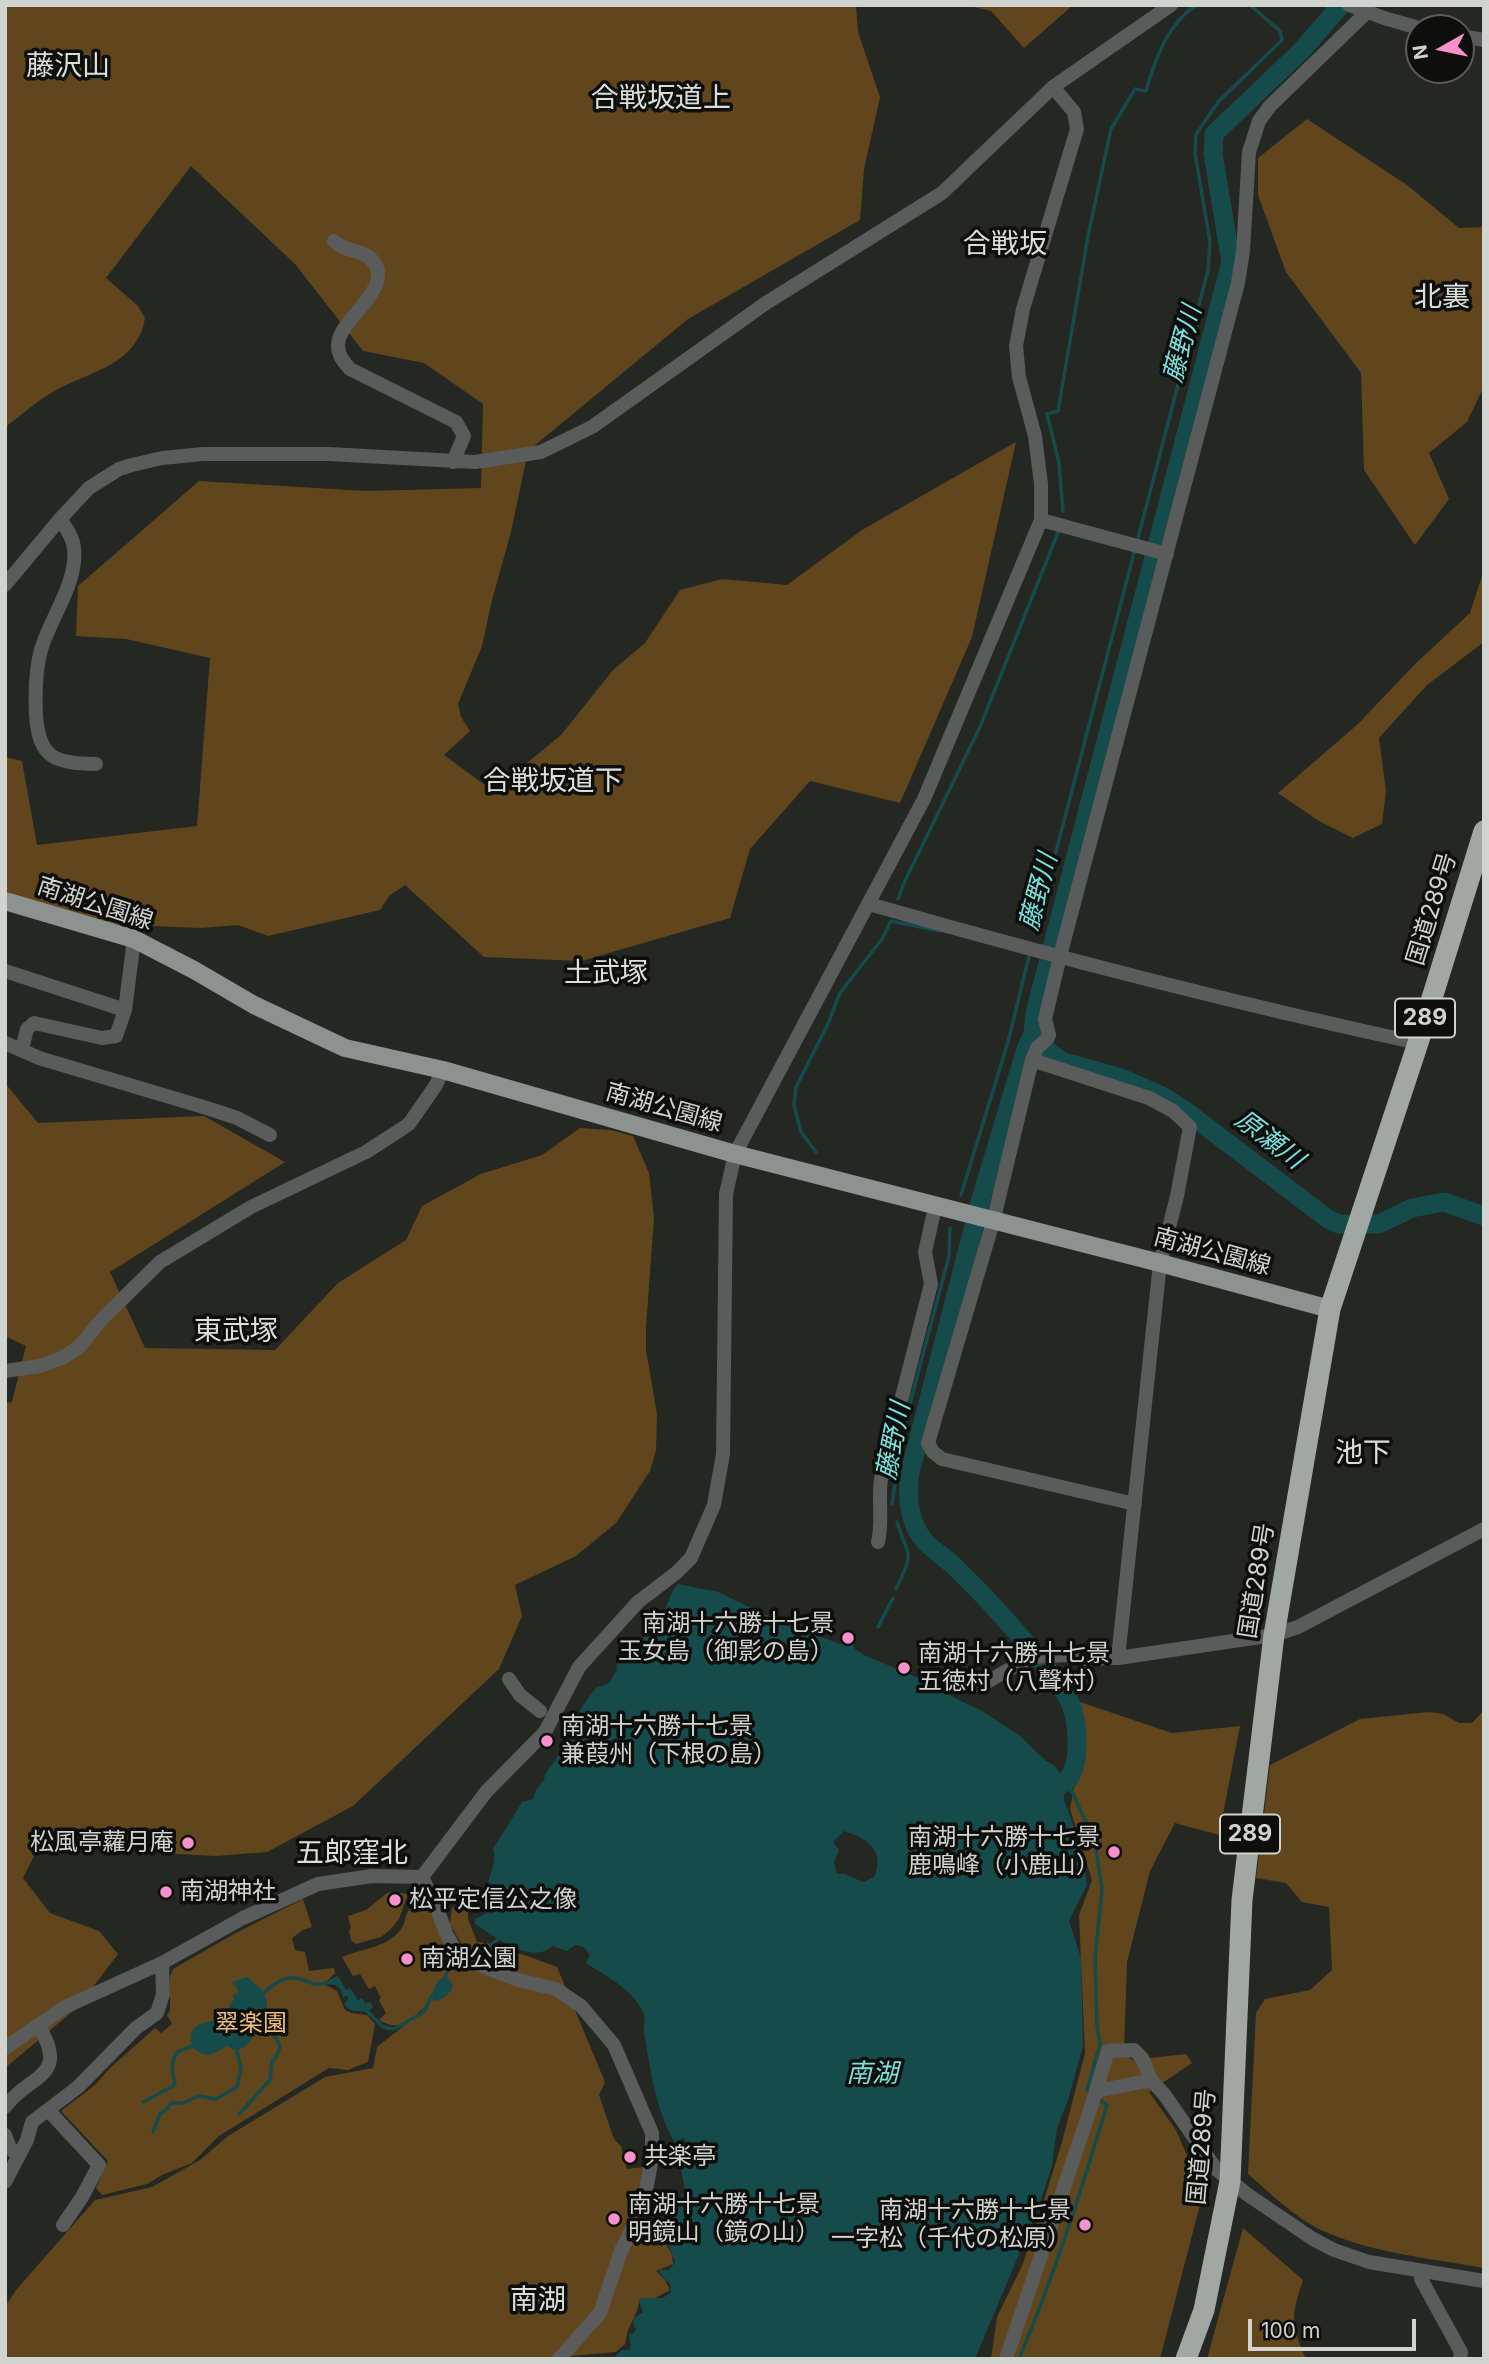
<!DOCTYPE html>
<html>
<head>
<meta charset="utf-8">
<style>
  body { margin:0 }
  #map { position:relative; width:1489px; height:2364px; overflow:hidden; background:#242722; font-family:Inter,sans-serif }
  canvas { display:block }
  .frame { position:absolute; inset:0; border:7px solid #d1d3cf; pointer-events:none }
  .north { position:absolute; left:1405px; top:14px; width:70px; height:70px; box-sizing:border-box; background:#0e0f0d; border:2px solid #5c5d5b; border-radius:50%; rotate:261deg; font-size:19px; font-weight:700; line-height:28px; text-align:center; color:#d1d3cf }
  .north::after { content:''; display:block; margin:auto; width:24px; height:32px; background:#f890cb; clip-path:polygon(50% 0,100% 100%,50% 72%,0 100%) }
  .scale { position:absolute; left:1248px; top:2319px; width:168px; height:32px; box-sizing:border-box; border:4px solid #d1d3cf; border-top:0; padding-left:9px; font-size:21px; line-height:24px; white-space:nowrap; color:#d1d3cf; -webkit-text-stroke:5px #0e0f0d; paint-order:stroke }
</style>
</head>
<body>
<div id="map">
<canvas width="1489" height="2364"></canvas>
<div class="frame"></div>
<div class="north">N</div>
<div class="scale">100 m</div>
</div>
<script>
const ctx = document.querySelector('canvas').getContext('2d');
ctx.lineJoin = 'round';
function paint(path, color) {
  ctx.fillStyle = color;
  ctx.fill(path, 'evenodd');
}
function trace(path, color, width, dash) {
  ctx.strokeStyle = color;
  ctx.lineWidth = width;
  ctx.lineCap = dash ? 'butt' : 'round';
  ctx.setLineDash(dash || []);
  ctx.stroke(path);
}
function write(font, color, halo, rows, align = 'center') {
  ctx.font = font + ' Inter,"Noto Sans JP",sans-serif';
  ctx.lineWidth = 7;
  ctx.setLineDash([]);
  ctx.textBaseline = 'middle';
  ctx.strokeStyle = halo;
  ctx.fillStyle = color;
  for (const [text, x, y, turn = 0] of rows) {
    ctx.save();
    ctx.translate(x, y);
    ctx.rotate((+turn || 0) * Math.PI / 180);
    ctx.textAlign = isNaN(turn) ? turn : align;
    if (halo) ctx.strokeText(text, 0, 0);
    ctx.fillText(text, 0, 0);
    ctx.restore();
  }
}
paint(new Path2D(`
  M5 5H856L858 32 880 97 864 169 860 220 688 319 528 451 511 532 492 600 482 646 458 704 461 717 470 731 444 755 493 791 561 735 613 670 645 643 680 590 722 579 787 585 862 530 1016 442 972 637 900 803 810 781 750 849 730 918 581 961 484 957 405 885 389 896 380 910 268 936 238 925 200 928 83 923 46 914 5 890V757L22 761 37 845 197 826 210 658 126 639 76 636 78 586 199 481 366 491 481 488 483 404 424 363 363 351 295 264 191 166 106 278 138 306 145 318C137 366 89 371 53 392 36 401 21 416 5 427Z
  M965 5H1073L1024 48 991 11Z
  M1307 119 1407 185 1459 228 1484 227V386L1467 422 1429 453 1449 499 1415 545 1364 470 1361 373 1286 272 1258 195V158Z
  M1484 570V642L1427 685 1379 738 1386 791 1382 824 1353 838 1319 821 1278 793 1358 724 1415 664 1470 613Z
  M5 1083 38 1123 204 1116 285 1162 110 1272 145 1348 275 1350 338 1283 406 1240 422 1206 481 1174 542 1155 580 1128 610 1130 633 1136 649 1173 654 1218 646 1327V1350L657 1414 656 1450 650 1471 616 1523 576 1556 515 1585 522 1616 499 1669 353 1806 267 1852 215 1856 144 1852 106 1828 46 1832 23 1878 50 1913 99 1931 118 1954 78 2007 5 2068V1403L12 1402 26 1346 5 1336Z
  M1484 1677V2268C1429 2258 1371 2253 1321 2230 1294 2217 1270 2193 1248 2174L1256 2013 1265 1999 1310 1990 1332 1970 1329 1907 1302 1902 1286 1883 1256 1878 1270 1765 1360 1719 1429 1712 1443 1714 1459 1723H1472L1482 1712Z
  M1071 1699 1172 1733 1240 1726 1219 1835 1175 1823 1150 1871 1127 1962 1124 2051 1132 2060 1186 2054 1192 2063 1149 2092 1176 2130 1203 2193 1160 2359H991L997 2317 1022 2266 1040 2213 1062 2142 1085 2053 1079 1915 1092 1880 1070 1809 1080 1755Z
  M393 1892 408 1894 399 1919 390 1930 381 1937 356 1944 351 1940 349 1931 351 1928 348 1916 366 1910 387 1893Z
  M303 1899 312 1927 303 1930 292 1938 295 1950 305 1952 309 1971 334 1968 335 1973 324 1984 337 1991 345 2010 351 2013 367 2015 375 2024 368 2062 348 2070 329 2068 219 2136 192 2163 162 2175 147 2184 102 2195 96 2188 108 2161 61 2111 95 2085 110 2068 155 2028 161 2033 172 2024 167 2015 170 2011V1977L173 1969 234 1934Z
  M429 1899 450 1952 459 1966 454 1972 461 1968V1943L450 1924 452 1908 468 1899V1919L477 1942 494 1944 557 1967 605 2082 599 2095 614 2139 621 2146 627 2169 643 2167 646 2183 632 2222 653 2246 666 2244 672 2255 673 2264 656 2271 665 2280 670 2290 655 2298H640L637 2311 628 2330 625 2344 616 2352 571 2356 569 2359H5V2307L16 2290 95 2200 152 2187 200 2160 228 2136 325 2077 373 2068 377 2047 421 2012 424 2007C409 2022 399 2032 379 2020L386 2013 379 2000 381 1998 375 1986 369 1989 360 1974 353 1976 342 1957C363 1948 390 1948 403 1926 405 1923 405 1918 406 1915 409 1910 413 1905 415 1900Z
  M1243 2228 1303 2280C1291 2317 1290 2323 1306 2359H1207Z`), '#61461d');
paint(new Path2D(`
  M678 1584 718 1592 764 1614 832 1641 840 1644 845 1640 853 1643 855 1649 864 1655 930 1683 955 1698 982 1711 1020 1736 1045 1760 1055 1766 1064 1779V1800L1083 1852 1087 1885 1069 1921 1081 1958 1083 2046 1068 2100 1057 2128 1052 2166 1038 2209 975 2359H613L622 2350H629L631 2345 629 2334 634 2333 636 2329 633 2325 634 2318 643 2312 639 2302 641 2298H663L670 2293 671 2286 659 2272 660 2270H669L675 2262 666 2240 659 2242 662 2233 671 2229 667 2214 670 2199 680 2198 685 2191 681 2169 675 2166V2159H682L689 2164 694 2151 683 2138 675 2143C655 2109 651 2071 644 2033 643 2027 646 2018 643 2012 632 1989 606 1976 586 1963L590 1955 584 1947 575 1945 567 1951 552 1946C532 1966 494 1936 475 1924V1919L485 1914V1906L481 1898 482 1893 488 1891C487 1875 498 1864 493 1849L522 1802 533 1799 536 1790 545 1779 544 1776 575 1732 580 1710 592 1693 596 1688 609 1683 617 1670 616 1665 637 1646 638 1638 643 1639C648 1629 654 1623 661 1615 670 1606 668 1593 678 1584ZM844 1831C867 1838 886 1851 874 1877L863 1882 845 1874H837L834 1862 839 1850 833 1842Z
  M338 1976 346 1990 350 1988 358 2000 362 1998 366 2004 370 2002 373 2007 368 2012C358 2011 350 2013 344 2004L348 2000V1996L343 1997 341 1990 336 1985 328 1984 329 1980Z
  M247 1977C254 1982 263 1990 266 1998 270 2010 262 2018 271 2031L257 2032 246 2046 236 2051 227 2046C213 2054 206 2060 192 2047 192 2043 190 2039 191 2035 193 2020 217 2021 228 2019L231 2013 229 2005 234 2000 233 1995 239 1991 232 1982Z
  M442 1977 449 1979 453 1986C450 1994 443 2000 434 2001L431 1997 436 1984Z`), '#154c4b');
trace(new Path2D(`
  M1063 511 1059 463 1047 414 1058 411 1088 236 1111 129 1135 89 1146 91C1155 59 1168 23 1197 5
  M1138 538 1208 270 1210 242 1195 153 1196 134 1219 101 1282 40 1280 31 1250 5
  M898 899 904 883 980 727 1059 530
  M1035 932 1135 549
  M816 1152 801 1132 794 1105 796 1087 827 1026 840 993 882 939 891 921 940 931
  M961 1195 1008 1042 1030 952
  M892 1504 902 1434 949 1256 950 1228
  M896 1589C915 1550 909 1560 897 1522
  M878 1627 893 1598
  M1071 1775 1068 1783 1095 1842 1102 1890 1095 1958 1097 2026 1100 2044 1087 2090 1091 2093
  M473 1953 490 1946 498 1939
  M444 1982 449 1966 453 1962
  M261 1995C269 1989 280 1978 291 1978 307 1977 309 1989 330 1982
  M365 2009 383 2027 394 2029 424 2012 432 1995
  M143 2102 173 2086 175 2083C172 2074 170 2060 178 2052 182 2049 191 2047 196 2045
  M239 2114 270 2080 272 2062C283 2049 282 2042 269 2031
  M153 2132 160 2114 167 2109 171 2103H183L199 2096 216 2099 237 2087 241 2069 236 2047
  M1019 2359C1054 2276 1081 2191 1107 2105L1097 2098`), '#154c4b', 3.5);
trace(new Path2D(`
  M1033 1034 1051 1054 1064 1062 1121 1078 1162 1096 1183 1109 1328 1219 1339 1224H1379L1412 1208 1444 1202 1484 1216
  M1043 1796C1051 1790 1063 1786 1069 1778 1081 1761 1078 1723 1071 1705 1065 1689 1051 1674 1041 1661 1014 1628 985 1596 954 1566 945 1557 930 1549 922 1538 908 1519 907 1495 910 1472L981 1199 1026 1049 1033 1034 1035 1013 1231 262 1213 154 1214 134 1303 49 1341 5`), '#154c4b', 19);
trace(new Path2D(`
  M1349 5 1384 18 1419 28
  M1461 36 1484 40
  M334 241C346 253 363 249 372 260 397 288 338 319 338 345 338 356 344 362 350 369L456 422 464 436 453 462
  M60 519C66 528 73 537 74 548 78 583 50 618 41 650 35 671 35 693 36 715 39 759 55 763 96 764
  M1041 520 1167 554
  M5 585 60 519 89 488 119 469 132 465 162 458 203 454H329L475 462 541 452 592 427 766 303 942 193 1053 87 1171 5
  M869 904C1050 956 1233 1003 1418 1043
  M5 971 125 1010
  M5 1043 39 1058 210 1109 237 1118 270 1135
  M22 1049 27 1029 34 1023 102 1038 116 1036 125 1010 134 939
  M1032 1060 1149 1098 1173 1111 1190 1127 1177 1196 1160 1263 1118 1658
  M5 1371 40 1366 62 1358 79 1347 103 1318 160 1262 251 1207 366 1152 397 1132 409 1124 436 1085 443 1070
  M1135 1504 942 1459 933 1452 928 1443 993 1222 1032 1060 1037 1048 1047 1039 1049 1035 1045 1019 1060 956 1238 283 1243 251 1249 152 1259 121 1270 106 1367 12
  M878 1542C883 1521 878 1500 881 1479L931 1284 925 1252 935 1207
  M509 1679 520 1695 540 1711
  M963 1683 976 1685 987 1682 1031 1657 1066 1655 1085 1659 1118 1658 1274 1635 1298 1627 1484 1529
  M5 2048 65 2007 162 1963 243 1918 318 1884 372 1876 422 1877
  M1097 2091 1151 2080
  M5 2107C29 2074 71 2078 38 2025
  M48 2110 99 2165 82 2197 63 2225
  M5 2135 10 2148 17 2155
  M5 2182 27 2140 32 2122 78 2087 136 2028 157 2013 163 1994 162 1963
  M1424 2271 1421 2279 1461 2352 1460 2359
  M559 2359 600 2313 621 2251 643 2207 652 2158V2133L614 2045 581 2006 556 1989 518 1980 459 1957 446 1933 436 1906 422 1877 486 1792 545 1732 579 1667 638 1602 676 1573 691 1558 714 1505 723 1454 726 1194 735 1154 924 799 1041 520V484L1035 436 1019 377 1016 346 1023 309 1077 129 1074 112 1053 87
  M1006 2359 1091 2107 1108 2051 1134 2050 1142 2058 1151 2080 1164 2094 1216 2169 1248 2195 1313 2239 1334 2250 1369 2262 1484 2281`), '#595c5b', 14);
trace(new Path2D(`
  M5 901 134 939 194 970 254 1005 345 1048 443 1070 735 1154 1160 1263 1330 1309`), '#8c928f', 18);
trace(new Path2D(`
  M1186 2359 1204 2310 1230 2181 1242 1900 1274 1635 1330 1309 1418 1043 1484 831`), '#a1a8a4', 21);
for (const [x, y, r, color] of [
  [848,1638,7,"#f890cb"],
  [904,1668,7,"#f890cb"],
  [547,1741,7,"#f890cb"],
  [188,1843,7,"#f890cb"],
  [1114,1852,7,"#f890cb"],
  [166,1892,7,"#f890cb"],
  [395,1900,7,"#f890cb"],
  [407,1959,7,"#f890cb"],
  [630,2157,7,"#f890cb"],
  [614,2219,7,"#f890cb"],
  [1085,2225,7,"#f890cb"]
]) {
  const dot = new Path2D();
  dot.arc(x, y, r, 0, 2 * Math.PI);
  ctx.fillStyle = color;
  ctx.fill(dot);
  trace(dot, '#0e0f0d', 2.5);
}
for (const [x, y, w] of [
  [1425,1018,60],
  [1250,1834,60]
]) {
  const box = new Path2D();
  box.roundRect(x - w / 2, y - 19.5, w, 39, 5);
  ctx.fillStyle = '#0e0f0d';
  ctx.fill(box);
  trace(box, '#d1d3cf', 2);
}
write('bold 23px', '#d1d3cf', null, [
  ["289",1425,1018],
  ["289",1250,1834]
]);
write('24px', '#d1d3cf', '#0e0f0d', [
  ["南湖公園線",95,904,18],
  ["国道289号",1432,909,-73],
  ["南湖公園線",664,1108,16],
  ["南湖公園線",1212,1252,15],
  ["国道289号",1257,1581,-81],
  ["国道289号",1202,2147,-85]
]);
write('24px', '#d1d3cf', '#0e0f0d', [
  ["南湖十六勝十七景",834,1624,"right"],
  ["玉女島（御影の島）",834,1652,"right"],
  ["南湖十六勝十七景",918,1654],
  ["五徳村（八聲村）",918,1682],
  ["南湖十六勝十七景",561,1727],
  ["兼葭州（下根の島）",561,1755],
  ["南湖十六勝十七景",1100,1838,"right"],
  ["鹿鳴峰（小鹿山）",1100,1866,"right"],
  ["松風亭蘿月庵",174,1843,"right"],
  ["南湖神社",180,1892],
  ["松平定信公之像",409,1900],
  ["南湖公園",421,1959],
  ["共楽亭",644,2157],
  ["南湖十六勝十七景",628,2205],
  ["明鏡山（鏡の山）",628,2233],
  ["南湖十六勝十七景",1071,2211,"right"],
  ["一字松（千代の松原）",1071,2239,"right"]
], 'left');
write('24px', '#ecbc7a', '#0e0f0d', [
  ["翠楽園",251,2024]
]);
write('italic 26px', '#77e3df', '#0e0f0d', [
  ["藤野川",1183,344,-75],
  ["藤野川",1039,892,-75],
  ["原瀬川",1269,1140,37],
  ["藤野川",894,1441,-79],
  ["南湖",872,2074]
]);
write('28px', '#dbdfd9', '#0e0f0d', [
  ["藤沢山",68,67],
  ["合戦坂道上",661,99],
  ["合戦坂",1005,245],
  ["北裏",1442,298],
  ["合戦坂道下",553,782],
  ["土武塚",606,974],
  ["東武塚",236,1332],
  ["池下",1363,1454],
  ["五郎窪北",352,1854],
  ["南湖",538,2301]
]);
</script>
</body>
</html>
